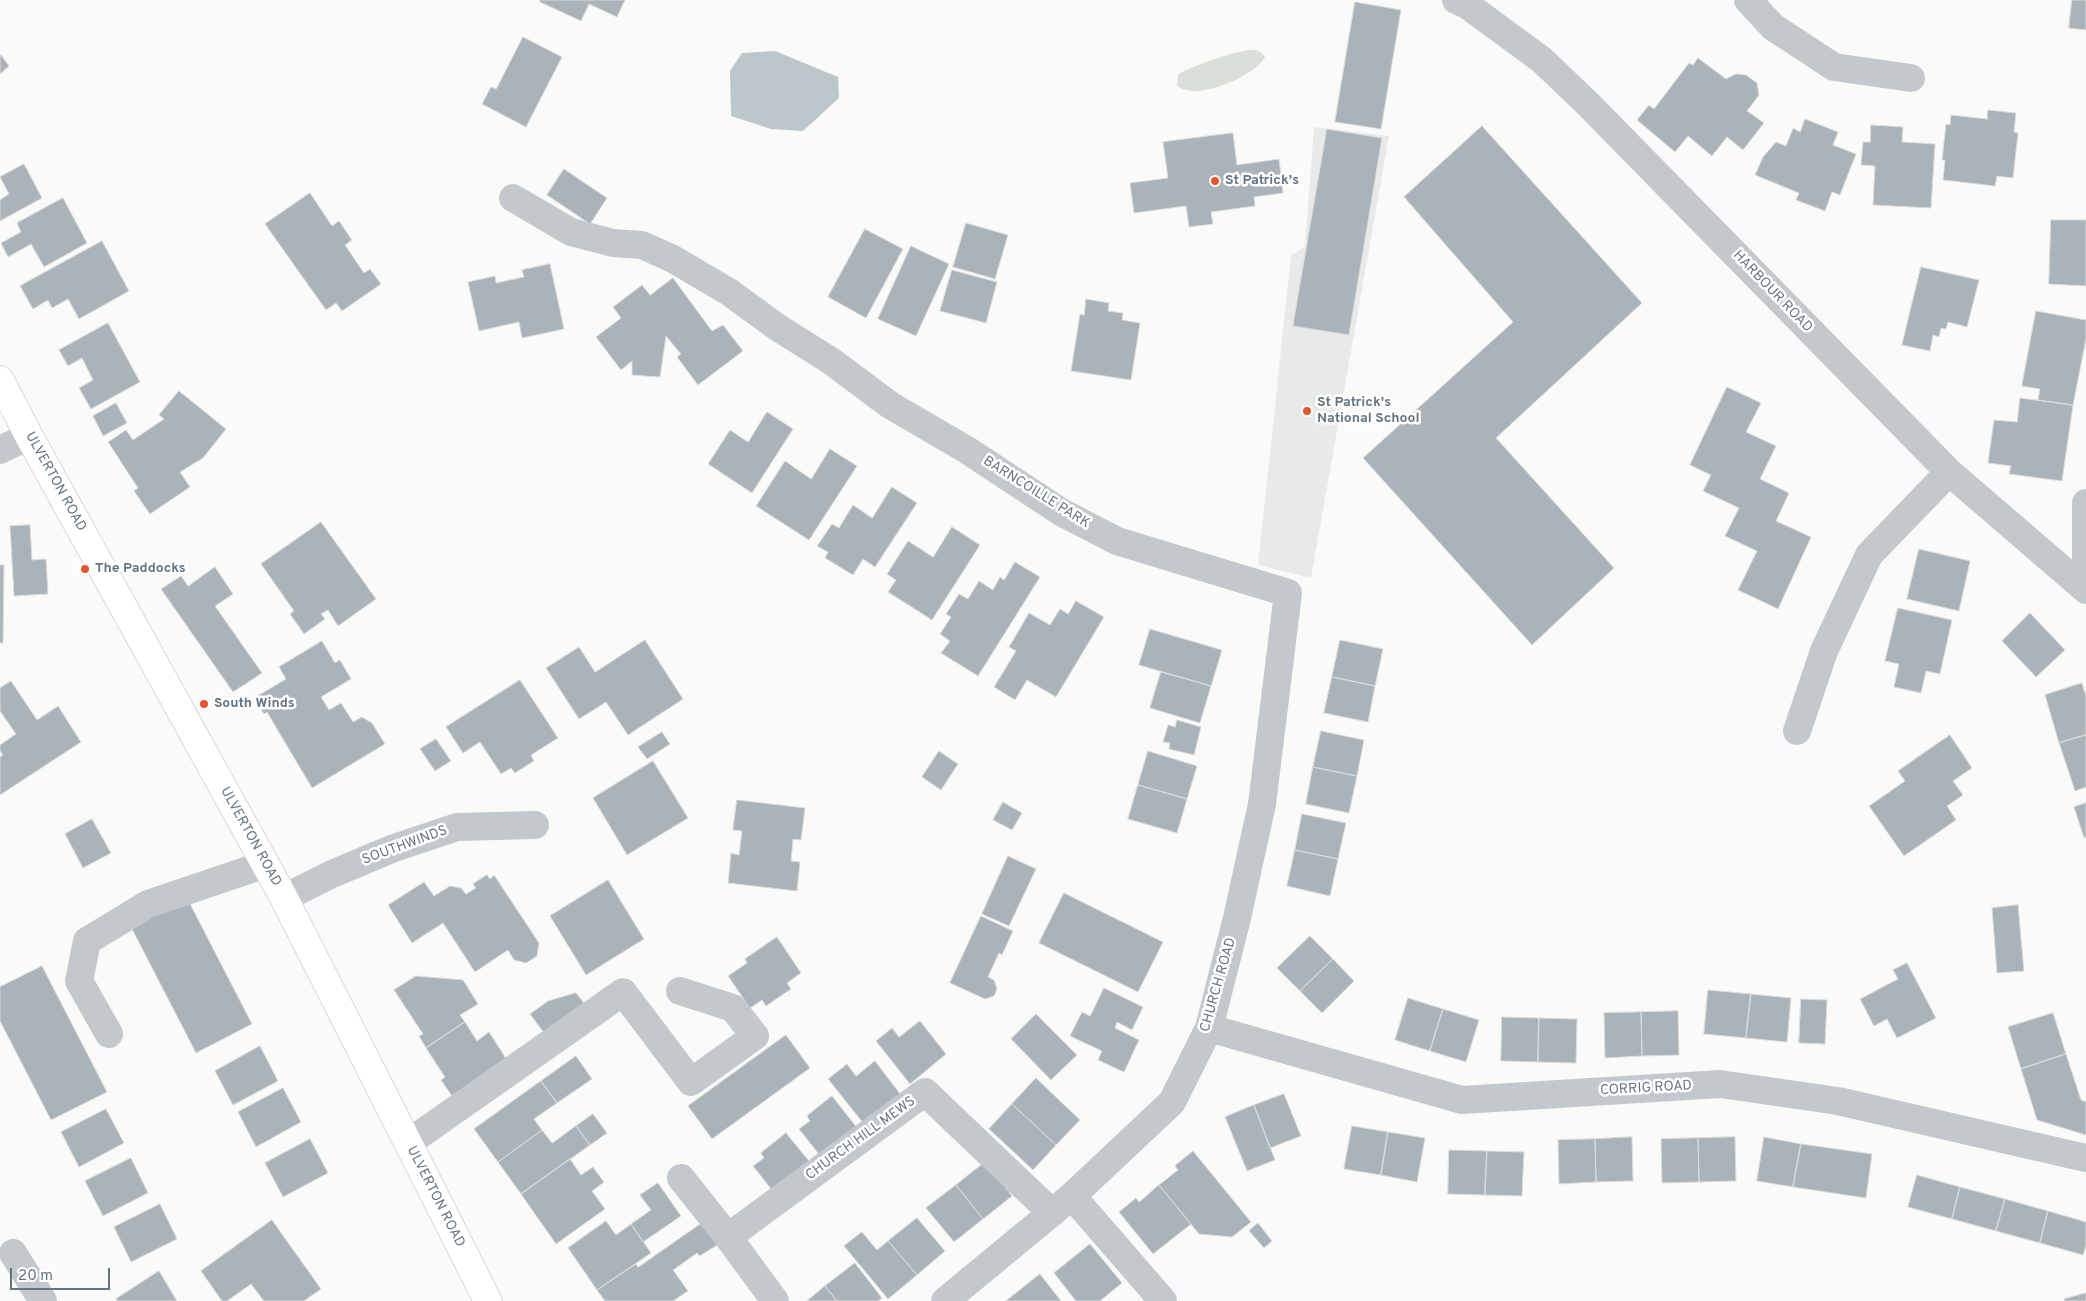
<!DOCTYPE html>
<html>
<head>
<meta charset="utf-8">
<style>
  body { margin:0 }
  #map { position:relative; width:2086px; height:1301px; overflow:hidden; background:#fafaf8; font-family:Overpass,sans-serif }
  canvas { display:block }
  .scale { position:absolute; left:10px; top:1268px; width:100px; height:22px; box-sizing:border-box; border:2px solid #657683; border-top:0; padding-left:6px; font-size:15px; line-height:18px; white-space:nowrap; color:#657683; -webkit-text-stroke:4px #fff; paint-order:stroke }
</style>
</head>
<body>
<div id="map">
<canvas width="2086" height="1301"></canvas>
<div class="scale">20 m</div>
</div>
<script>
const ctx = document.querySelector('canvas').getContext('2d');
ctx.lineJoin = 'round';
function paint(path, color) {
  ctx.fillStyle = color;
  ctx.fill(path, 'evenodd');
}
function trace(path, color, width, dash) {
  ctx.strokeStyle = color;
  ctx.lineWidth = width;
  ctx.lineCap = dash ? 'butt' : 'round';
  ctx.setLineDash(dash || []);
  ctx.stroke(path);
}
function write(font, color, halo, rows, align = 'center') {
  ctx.font = font + ' Overpass,sans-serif';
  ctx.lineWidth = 5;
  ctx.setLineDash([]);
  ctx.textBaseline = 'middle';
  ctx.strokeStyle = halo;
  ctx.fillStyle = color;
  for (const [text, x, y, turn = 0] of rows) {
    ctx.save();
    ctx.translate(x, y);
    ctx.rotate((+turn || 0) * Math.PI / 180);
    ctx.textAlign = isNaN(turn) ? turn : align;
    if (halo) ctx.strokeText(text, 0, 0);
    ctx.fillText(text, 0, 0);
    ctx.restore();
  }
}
paint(new Path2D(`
  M1314 127 1389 136 1311 578 1258 565 1291 256 1305 246Z`), '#e8e9e9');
paint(new Path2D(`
  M1248 50C1256 50 1261 50 1265 57 1255 76 1194 103 1177 85L1178 74C1200 63 1224 55 1248 50Z`), '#dadfd7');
paint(new Path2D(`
  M775 51 838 77 839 98 803 131 771 129 731 116 730 71 742 53Z`), '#bbc7cb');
const building = new Path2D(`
  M540 0H625L617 17 589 4 581 21 540 2Z
  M2072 0H2086V30L2069 28Z
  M1355 2 1401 10 1381 129 1335 122Z
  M523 37 562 57 526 127 482 104 491 87 496 89Z
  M1 55 9 66 0 74V56Z
  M1698 58 1726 79 1736 74 1746 75 1757 83 1759 95 1747 111 1764 123 1743 150 1727 137 1712 156 1688 136 1675 152 1637 120 1649 105 1654 109 1689 63 1693 65Z
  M1988 110 2016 113 2014 132 2018 133 2013 178 1997 176 1995 186 1943 180 1945 160H1942L1946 124 1950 125 1951 115 1987 119Z
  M1805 119 1838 132 1833 145 1856 154 1840 195 1832 192 1825 211 1796 200 1799 193 1755 175 1763 157 1776 142 1786 146 1793 128 1800 132Z
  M1871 125 1903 127 1902 142 1935 144 1931 208 1873 205 1875 166 1861 165 1863 142H1870Z
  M1482 126 1642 303 1496 438 1614 568 1532 645 1363 458 1513 322 1404 197Z
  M1327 129 1382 138 1349 335 1293 326Z
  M1233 133 1237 165 1279 159 1283 193 1254 197 1255 206 1211 212 1213 224 1189 227 1186 206 1134 213 1130 183 1168 178 1163 142Z
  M24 164 42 198 0 221V200L9 194 0 177Z
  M564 169 607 198 590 224 547 195Z
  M310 193 332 226 339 221 352 240 345 245 364 273 370 269 381 284 342 311 336 303 326 310 265 224Z
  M63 198 87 243 44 267 31 244 8 257 1 243 21 232 17 223Z
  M2051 220H2086V286L2049 284Z
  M966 223 1008 235 995 279 953 267Z
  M865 229 903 249 866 318 828 297Z
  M102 241 129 291 79 319 68 299 52 308 48 300 33 309 20 286Z
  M911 246 949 264 916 336 878 319Z
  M550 264 564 329 522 338 519 322 479 331 468 282 495 276 496 283 524 277 522 270Z
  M1921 267 1979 280 1967 327 1948 322 1946 329 1941 328 1939 337 1933 335 1930 351 1902 345Z
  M952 270 997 282 986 323 940 311Z
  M673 278 712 331 723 325 743 351 698 385 677 357 681 354 666 336 660 377 632 375V361L621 370 596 337 621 318 613 307 642 285 650 295Z
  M1086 299 1109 303 1108 311 1123 313 1122 320 1140 323 1131 380 1071 371 1080 314 1084 315Z
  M2036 311 2086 320V339L2073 405 2038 400 2040 389 2022 386Z
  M108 323 140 382 91 409 79 388 93 380 82 358 68 366 59 350Z
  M1727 387 1761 403 1746 432 1776 446 1760 479 1789 493 1776 521 1811 537 1778 609 1738 590 1757 551 1725 536 1739 508 1703 491 1711 475 1690 465Z
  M179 391 226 429 203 458 180 472 190 487 150 514 134 491 138 488 108 442 126 430 133 440 164 419 159 415Z
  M2020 398 2073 405 2062 481 2009 474 2011 466 1988 463 1994 420 2017 422Z
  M116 403 127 423 103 436 93 416Z
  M767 412 793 429 752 493 708 464 730 430 748 442Z
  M830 449 857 466 809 540 756 506 785 461 811 479Z
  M892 487 917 503 875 567 863 559 853 575 825 558 828 552 817 546 832 524 839 528 853 505 872 518Z
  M321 522 376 599 338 626 328 610 321 614 325 619 304 634 290 614 294 611 261 564Z
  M30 525 32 560 46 559 48 594 14 596 10 526Z
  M952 527 980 545 932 620 888 592 896 580 887 574 908 541 933 557Z
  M1919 549 1970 561 1959 611 1907 599Z
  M1015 562 1040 577 978 676 941 653 950 641 940 634 951 617 946 614 959 594 968 599 979 581 993 590 1000 577 1004 580Z
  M0 565H4L3 643H0Z
  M215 567 233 594 215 606 262 673 233 692 161 589 181 576 188 586Z
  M1076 601 1104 617 1056 697 1027 680 1015 700 994 687 1016 651 1009 647 1029 613 1050 625 1060 609 1068 614Z
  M1898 608 1952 620 1940 674 1926 671 1921 693 1894 687 1899 664 1885 661Z
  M2030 613 2065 650 2036 677 2002 641Z
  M1150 629 1222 650 1211 686 1139 665Z
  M645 640 683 699 628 735 606 702 579 719 546 668 579 647 595 672Z
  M1340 640 1383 649 1375 686 1332 677Z
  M322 641 335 663 340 660 351 679 321 697 329 710 341 703 353 722 362 717 372 723 385 744 312 788 267 712 264 714 254 698 286 679 279 667Z
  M1161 672 1211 686 1200 723 1150 708Z
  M1332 677 1375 686 1368 722 1324 713Z
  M520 680 558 738 531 755 534 761 515 773 511 768 501 774 480 742 463 753 446 727Z
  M11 681 37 720 58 706 81 742 0 795V757L3 755 0 751V745L16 734 0 711V688Z
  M2082 683 2086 696V735L2059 743 2045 695Z
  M1177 720 1201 727 1194 755 1169 749 1170 743 1163 742 1168 725 1175 727Z
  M1321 731 1364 740 1357 776 1313 767Z
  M662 732 670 744 647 759 638 747Z
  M1950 735 1972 768 1953 781 1963 795 1947 806 1956 820 1904 856 1869 806 1905 781 1898 771Z
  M2086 735V787L2075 791 2059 743Z
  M436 739 451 761 435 771 420 749Z
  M939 751 958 764 941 790 922 777Z
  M1148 751 1197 766 1187 799 1138 785Z
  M653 761 688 818 627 855 593 798Z
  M1313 767 1357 776 1349 813 1306 804Z
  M1138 785 1187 799 1177 833 1128 819Z
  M737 800 805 808 801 840 793 839 791 861 800 862 797 891 728 883 731 853 739 855 742 831 733 830Z
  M1003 802 1022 813 1012 830 993 820Z
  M2086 803V837L2084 838 2074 807Z
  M1302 814 1346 823 1338 859 1295 850Z
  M92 819 111 853 83 868 65 834Z
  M1295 850 1338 859 1330 896 1287 886Z
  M1008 856 1036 869 1009 926 982 914Z
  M487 875 490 879 494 875 539 943 537 956 526 963 514 960 508 950 475 972 443 923 412 943 388 905 424 882 434 896 450 886 461 888 466 894 476 888 473 884Z
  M608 880 644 939 586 975 550 916Z
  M1064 893 1163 942 1138 992 1039 943Z
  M187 898 252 1024 196 1053 131 927Z
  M2018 905 2024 971 1997 973 1992 908Z
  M981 916 1013 931 1002 955 999 953 988 977 994 980 997 989 994 996 985 999 950 983Z
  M1310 936 1333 959 1300 991 1277 968Z
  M777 937 801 973 787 983 791 989 766 1006 762 1000 750 1008 728 976 747 963 745 959Z
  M1333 959 1354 981 1322 1013 1300 991Z
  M1907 963 1936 1018 1897 1038 1887 1019 1874 1026 1860 999 1898 979 1893 970Z
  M42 966 107 1092 51 1120 0 1021V987Z
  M416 976 463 980 478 1004 460 1015 465 1022 426 1048 419 1036 423 1034 394 990Z
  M1104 988 1143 1007 1132 1030 1117 1022 1115 1028 1139 1040 1124 1072 1098 1060 1102 1051 1070 1036 1082 1012 1090 1016Z
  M1708 990 1751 994 1746 1038 1704 1034Z
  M576 993 584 1003 544 1033 530 1014 548 1001Z
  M1751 994 1791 998 1787 1042 1746 1038Z
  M1408 998 1443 1009 1430 1051 1395 1040Z
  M1801 999 1827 1000 1825 1044 1799 1043Z
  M1443 1009 1479 1020 1466 1062 1430 1051Z
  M1678 1011 1679 1055 1642 1056 1641 1012Z
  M1641 1012 1642 1056 1605 1058 1604 1013Z
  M2053 1013 2066 1054 2021 1069 2008 1027Z
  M1036 1014 1077 1055 1051 1080 1011 1039Z
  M1502 1017 1539 1018 1538 1062 1501 1061Z
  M1539 1018 1577 1019 1576 1063 1538 1062Z
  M920 1021 946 1054 910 1084 876 1041 892 1028 899 1037Z
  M465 1022 477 1041 489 1032 507 1060 452 1096 441 1080 445 1077 426 1048Z
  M786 1035 810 1068 712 1139 688 1106Z
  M260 1046 278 1081 233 1105 215 1071Z
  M2066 1054 2081 1100 2086 1102V1135L2037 1120 2021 1069Z
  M576 1056 592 1079 557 1103 541 1081Z
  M875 1061 901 1095 864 1124 828 1079 847 1064 856 1076Z
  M1036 1078 1080 1120 1056 1145 1012 1104Z
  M541 1081 557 1103 534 1119 542 1130 498 1162 474 1129Z
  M283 1088 301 1122 256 1147 238 1112Z
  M1284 1094 1301 1136 1270 1148 1254 1105Z
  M832 1096 858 1129 822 1158 799 1129 810 1121 807 1116Z
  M1012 1104 1056 1145 1033 1170 989 1129Z
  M1254 1105 1275 1160 1247 1171 1225 1117Z
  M106 1109 124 1143 79 1167 61 1132Z
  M593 1114 607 1133 590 1145 576 1126Z
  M576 1126 590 1145 521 1194 498 1162 542 1130 552 1143Z
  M1352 1126 1388 1132 1381 1175 1344 1169Z
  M1388 1132 1425 1138 1417 1182 1381 1175Z
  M786 1133 813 1166 776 1195 753 1166 764 1158 761 1153Z
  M1632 1137 1633 1181 1596 1182 1595 1139Z
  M1735 1137 1736 1181 1699 1182 1698 1138Z
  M1764 1137 1801 1144 1793 1187 1757 1181Z
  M1698 1138 1699 1182 1662 1183 1661 1139Z
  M310 1139 328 1173 283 1197 265 1163Z
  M1595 1139 1596 1182 1559 1184 1558 1140Z
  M1801 1144 1872 1154 1866 1198 1793 1187Z
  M1449 1150 1487 1151 1485 1195 1448 1194Z
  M1193 1151 1251 1222 1232 1237 1199 1234 1159 1185 1178 1170 1175 1166Z
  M1487 1151 1524 1152 1522 1196 1485 1195Z
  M131 1158 148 1193 103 1216 85 1181Z
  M570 1159 581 1175 593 1167 604 1182 592 1191 605 1209 556 1244 521 1194Z
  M985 1162 1012 1196 983 1219 956 1185Z
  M1917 1175 1960 1187 1952 1219 1908 1207Z
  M658 1183 681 1216 643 1242 631 1224 651 1210 640 1195Z
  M956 1185 983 1219 954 1242 926 1208Z
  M1159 1185 1191 1224 1153 1254 1119 1212 1136 1198 1139 1202Z
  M1960 1187 2005 1199 1996 1231 1952 1219Z
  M2005 1199 2048 1211 2040 1243 1996 1231Z
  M160 1204 177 1239 131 1262 114 1227Z
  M2048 1211 2086 1222V1246L2083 1255 2040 1243Z
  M917 1218 945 1251 917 1275 888 1241Z
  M272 1220 321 1289 304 1301H264L251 1284 227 1301H222L201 1271Z
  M606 1221 616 1235 631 1224 651 1253 597 1290 568 1248Z
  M702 1223 717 1245 700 1256 697 1253 673 1270 688 1291 673 1301H605L597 1290 636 1264 638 1267Z
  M1258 1223 1272 1241 1264 1248 1249 1231Z
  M862 1232 877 1250 888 1241 917 1275 888 1299 844 1246Z
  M1090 1244 1122 1283 1100 1301H1076L1054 1273Z
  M855 1263 882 1298 878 1301H837L825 1286Z
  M159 1271 177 1301H117L116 1299Z
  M1040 1274 1061 1301H1006Z
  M825 1286 837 1301H807Z
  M2086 1293V1301H2065L2064 1299Z`);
paint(building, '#aab3b9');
trace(building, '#dcdcda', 1);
const major = new Path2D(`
  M0 380 29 436 284 898 488 1301`);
trace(major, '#b5babe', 29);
trace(new Path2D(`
  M1456 0 1467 5 1542 60 1589 105 1949 472 2086 590
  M1748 0 1773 27 1834 67 1911 78
  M513 198 571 232 613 243 642 245 673 259 729 292 777 327 831 361 890 405 967 450 1061 512 1117 541 1288 593 1262 804 1237 918 1209 1028 1172 1102 1072 1196 945 1301
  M0 450 29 436
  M2086 503V590
  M1797 731 1824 651 1869 555 1949 472
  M284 898 332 874 394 848 457 827 535 825
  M1209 1028 1462 1100 1720 1084 1838 1101 2086 1158
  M109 1034 79 981 87 941 148 904 266 864
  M408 1143 623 992 691 1082 755 1036 733 1008 680 991
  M681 1178 728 1237 925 1092 1052 1213
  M1072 1196 1163 1301
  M728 1237 775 1301
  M13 1253 43 1301`), '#c3c8cc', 28);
trace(major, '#fff', 28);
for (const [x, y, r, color] of [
  [1215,181,5,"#e4572e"],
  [1307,411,5,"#e4572e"],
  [85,569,5,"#e4572e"],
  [204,704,5,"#e4572e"]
]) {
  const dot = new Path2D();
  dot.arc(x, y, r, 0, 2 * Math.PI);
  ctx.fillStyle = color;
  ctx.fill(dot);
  trace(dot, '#fff', 2);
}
write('bold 14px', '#657683', '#fff', [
  ["St Patrick's",1225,181],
  ["St Patrick's",1317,403],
  ["National School",1317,419],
  ["The Paddocks",95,569],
  ["South Winds",214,704]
], 'left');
write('14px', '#657683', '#fff', [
  ["HARBOUR ROAD",1772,292,46],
  ["ULVERTON ROAD",55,482,61],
  ["BARNCOILLE PARK",1036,493,32],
  ["ULVERTON ROAD",250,837,61],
  ["SOUTHWINDS",405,846,-20],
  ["CHURCH ROAD",1219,985,-74],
  ["CORRIG ROAD",1646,1089,-3],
  ["CHURCH HILL MEWS",861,1139,-36],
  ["ULVERTON ROAD",435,1197,63]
]);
</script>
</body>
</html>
